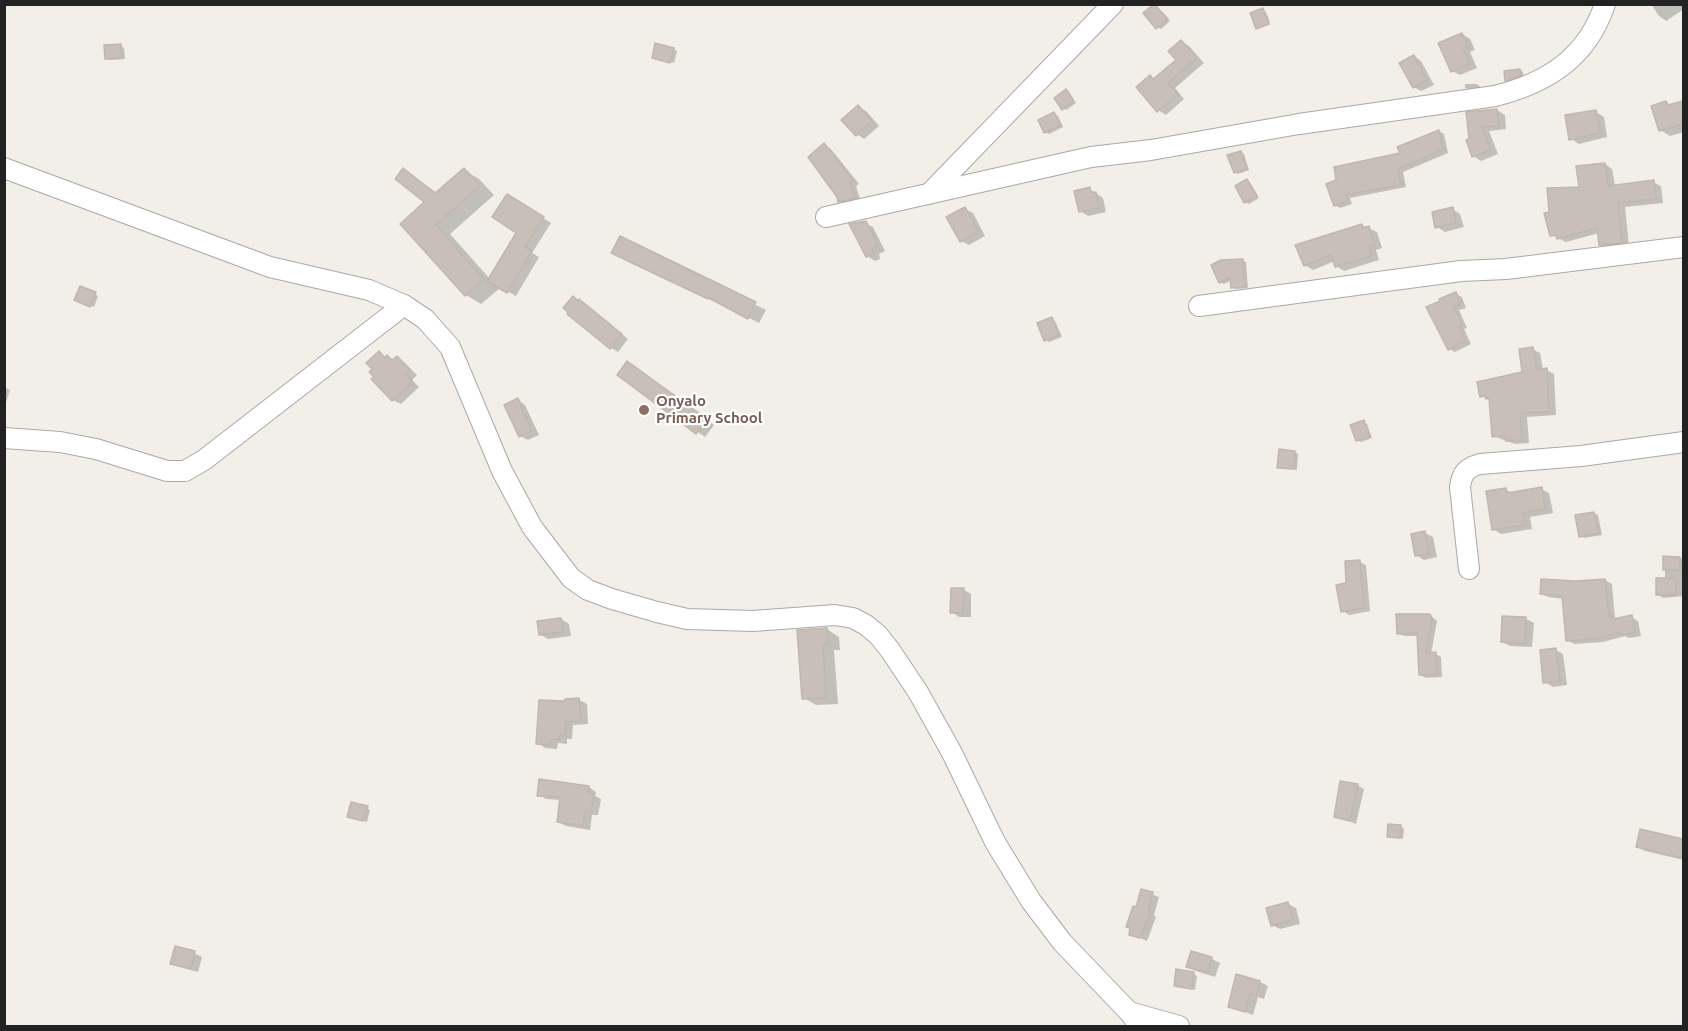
<!DOCTYPE html>
<html>
<head>
<meta charset="utf-8">
<style>
  body { margin:0 }
  #map { position:relative; width:1688px; height:1031px; overflow:hidden; background:#f2efe9; font-family:Ubuntu,sans-serif }
  canvas { display:block }
  .frame { position:absolute; inset:0; border:6px solid #222; pointer-events:none }
</style>
</head>
<body>
<div id="map">
<canvas width="1688" height="1031"></canvas>
<div class="frame"></div>
</div>
<script>
const ctx = document.querySelector('canvas').getContext('2d');
ctx.lineJoin = 'round';
function paint(path, color) {
  ctx.fillStyle = color;
  ctx.fill(path, 'evenodd');
}
function trace(path, color, width, dash) {
  ctx.strokeStyle = color;
  ctx.lineWidth = width;
  ctx.lineCap = dash ? 'butt' : 'round';
  ctx.setLineDash(dash || []);
  ctx.stroke(path);
}
function write(font, color, halo, rows, align = 'center') {
  ctx.font = font + ' Ubuntu,sans-serif';
  ctx.lineWidth = 4.5;
  ctx.setLineDash([]);
  ctx.textBaseline = 'middle';
  ctx.strokeStyle = halo;
  ctx.fillStyle = color;
  for (const [text, x, y, turn = 0] of rows) {
    ctx.save();
    ctx.translate(x, y);
    ctx.rotate((+turn || 0) * Math.PI / 180);
    ctx.textAlign = isNaN(turn) ? turn : align;
    if (halo) ctx.strokeText(text, 0, 0);
    ctx.fillText(text, 0, 0);
    ctx.restore();
  }
}
paint(new Path2D(`
  M1651 4H1684V9L1666 21 1659 16Z
  M1155 6 1170 21 1161 29 1157 27Z
  M1263 10 1266 12 1270 22 1258 27Z
  M1462 34 1470 39 1475 50 1470 52 1477 68 1460 75 1452 71Z
  M1181 42 1189 46 1204 63 1175 88 1184 99 1166 115 1158 110 1151 77 1155 79 1178 60Z
  M121 46 124 48 125 59 110 60 107 58Z
  M673 49 677 51 674 63 657 59Z
  M1414 56 1421 61 1434 85 1421 91 1414 87Z
  M1520 70 1523 72 1524 77 1510 82 1506 80Z
  M1465 84H1477L1481 88 1468 89 1465 88Z
  M1066 91 1076 103 1066 110 1063 108Z
  M1666 102 1672 106 1684 102V132L1670 136 1660 130Z
  M858 107 866 111 879 126 864 139 857 134Z
  M1497 110 1505 115 1506 129 1489 131 1498 154 1481 161 1473 156 1467 114Z
  M1596 112 1604 117 1607 137 1579 144 1571 139Z
  M1054 114 1058 116 1063 127 1049 134 1045 132Z
  M1439 131 1444 134 1448 153 1403 172 1406 187 1350 198 1352 204 1340 208 1335 205 1328 185 1402 154Z
  M824 145 831 149 859 184 856 186 861 202 847 205 840 201Z
  M1241 152 1244 154 1249 170 1238 174 1235 172Z
  M1605 164 1612 169 1615 186 1653 182 1661 186 1663 203 1625 207 1629 246 1608 249 1600 245 1599 233 1566 242 1552 235 1550 213Z
  M404 170 437 193 464 170 479 179 494 195 450 234 490 279 518 232 516 200 551 223 532 253 539 257 516 296 495 284 499 289 481 304 466 295 402 224 426 202Z
  M1247 181 1250 183 1259 198 1249 204 1245 202Z
  M1090 189 1103 198 1106 212 1088 216 1080 211Z
  M965 209 973 213 985 236 969 245 961 241Z
  M1452 209 1460 214 1464 227 1445 232 1437 227Z
  M865 223 873 227 885 251 879 254 880 259 875 261 867 256Z
  M1362 225 1377 232 1382 248 1376 250 1379 260 1344 271 1336 266 1335 261 1313 270 1305 265Z
  M620 238 766 310 759 323 720 303 719 304 624 258Z
  M1242 260 1246 262 1248 288 1236 289 1232 287V280L1224 284 1220 282Z
  M95 294 98 296 94 307 80 302Z
  M1456 294 1462 297 1466 308 1459 310 1467 328 1464 329 1471 344 1455 352 1449 349 1428 307Z
  M580 301 628 339 618 352 611 348Z
  M1052 319 1055 321 1062 337 1049 342 1046 340Z
  M1532 349 1540 353 1543 370H1546L1554 374 1556 415 1527 417 1529 443 1515 444 1493 436 1490 400 1481 396 1524 373Z
  M379 353 394 361 397 358 405 363 417 375 412 380 419 387 401 404 393 400 376 377Z
  M635 368 714 425 705 437 619 375Z
  M4 387 10 390 5 406H4Z
  M518 400 525 405 539 435 528 440 520 436Z
  M1364 422 1367 424 1372 438 1361 442 1357 440Z
  M1295 452 1298 454 1297 470 1279 467Z
  M1505 489 1513 494 1541 489 1549 493 1553 513 1530 517 1532 529 1501 534 1493 529Z
  M1594 513 1598 515 1602 535 1584 538 1581 536Z
  M1425 533 1433 537 1437 557 1424 560 1416 555Z
  M1665 558H1680L1684 560V596L1663 598 1657 594 1665 580Z
  M1360 562 1366 565 1370 611 1349 615 1343 611 1348 585Z
  M1605 580 1612 584 1615 619 1631 617 1638 621 1641 636 1629 638 1625 636 1603 642 1574 644 1567 640 1564 599 1548 597 1541 594Z
  M964 590 971 594V617H959L952 612Z
  M1430 615 1437 621 1431 654H1436L1441 657 1442 677 1426 678 1420 675 1419 636H1404L1398 633Z
  M561 619 569 624 571 636 548 639 540 634Z
  M1526 619 1534 623 1532 647 1510 646 1502 642Z
  M827 629 839 637 840 650H834L838 704 816 705 804 698Z
  M1556 650 1563 654 1567 685 1553 687 1545 682Z
  M579 700 587 704 588 724 573 725 572 739H567V744L558 743 557 749 545 748 538 743 567 703Z
  M1357 785 1364 789 1356 824 1336 816Z
  M589 787 596 792 595 796 601 799 598 815H592L590 830 566 826 558 822 561 800 546 799 539 795Z
  M367 808 370 810 367 822 352 818Z
  M1401 827 1404 828 1403 839 1388 836Z
  M1641 831 1684 841V860L1645 851 1638 847Z
  M1142 891 1159 897 1154 915 1156 917 1147 941 1130 934Z
  M1288 904 1296 908 1300 924 1280 929 1272 925Z
  M194 953 202 957 198 972 180 967 172 963Z
  M1192 953 1212 959 1220 963 1215 977 1196 971 1188 967Z
  M1194 974 1197 976 1195 990 1175 985Z
  M1238 976 1260 982 1268 986 1264 999 1258 997 1253 1015 1229 1006Z`), '#0003');
const building = new Path2D(`
  M1154 4 1168 19 1156 29 1143 13Z
  M1263 8 1269 24 1256 29 1250 13Z
  M1462 33 1468 46 1463 48 1470 63 1451 72 1438 43Z
  M1181 40 1197 58 1168 83 1178 94 1157 112 1136 87 1150 75 1153 79 1176 60 1168 51Z
  M655 43 674 48 670 63 652 58Z
  M121 44 122 58 105 59 104 45Z
  M1414 55 1427 80 1413 88 1399 63Z
  M1520 69 1521 75 1505 81 1504 71Z
  M1066 89 1074 101 1062 110 1054 98Z
  M1666 101 1668 105 1683 101V124L1659 131 1651 106Z
  M858 105 872 121 856 136 841 120Z
  M1497 109 1499 126 1482 127 1491 150 1472 157 1466 140 1469 139 1466 112Z
  M1596 110 1600 133 1569 140 1565 115Z
  M1054 112 1061 125 1044 133 1038 120Z
  M1439 130 1443 150 1398 169 1401 185 1345 195 1348 201 1334 206 1326 184 1336 180 1334 167 1400 153 1397 147Z
  M824 143 853 180 850 182 855 198 838 202 837 197 808 157Z
  M1241 151 1247 169 1234 173 1227 155Z
  M1605 163 1608 186 1654 180 1656 199 1618 203 1622 243 1599 245 1597 228 1557 239 1556 235 1550 236 1544 213 1549 212 1547 188 1579 187 1576 166Z
  M403 168 435 193 464 168 480 186 436 225 484 279 465 296 400 224 424 202 395 179Z
  M1247 179 1257 196 1244 203 1235 186Z
  M1090 187 1091 193 1096 192 1099 208 1079 212 1074 191Z
  M507 194 544 217 525 247 532 251 507 293 487 281 516 233 492 217Z
  M965 207 978 232 960 242 946 217Z
  M1453 207 1456 223 1435 228 1432 212Z
  M866 221 878 246 872 249 873 254 866 257 849 224Z
  M1362 224 1363 228 1369 226 1375 244 1369 246 1372 256 1335 267 1331 255 1304 266 1295 245Z
  M620 236 756 302 748 319 709 298 708 299 611 253Z
  M1243 259 1245 287 1231 288 1230 278 1219 283 1211 265 1221 260Z
  M80 286 96 292 90 307 74 300Z
  M1456 292 1461 304 1454 307 1462 324 1459 326 1466 341 1448 350 1426 307 1440 301 1439 299Z
  M573 296 578 301 579 299 622 334 610 349 567 314 568 312 563 308Z
  M1052 317 1059 335 1044 341 1037 323Z
  M1533 347 1537 370 1547 368 1549 412 1520 413 1522 440 1506 441 1505 435 1492 437 1489 398 1486 399 1485 396 1480 397 1477 382 1522 372 1519 349Z
  M379 351 385 358 387 355 392 360 397 356 410 370 406 375 413 382 392 401 371 379 374 377 369 372 372 369 366 363Z
  M627 361 707 419 696 434 617 375Z
  M518 398 532 431 519 437 504 405Z
  M1364 420 1370 437 1356 441 1350 425Z
  M1279 449 1295 451 1294 469 1277 468Z
  M1542 487 1545 509 1523 513 1525 525 1492 530 1486 491 1506 488 1507 493Z
  M1594 512 1599 533 1579 537 1575 515Z
  M1425 531 1429 554 1415 556 1411 534Z
  M1663 556 1680 557V570H1663Z
  M1360 560 1364 608 1341 612 1336 585 1346 583 1345 561Z
  M1656 578H1676V595H1656Z
  M1541 579 1576 581 1605 579 1609 616 1612 615 1613 619 1632 615 1635 632 1621 635 1620 632 1596 639 1566 641 1562 596 1540 594Z
  M951 588H964L963 613H950Z
  M1396 614H1430L1432 618 1426 653 1436 652 1437 675H1419L1417 633 1397 634Z
  M1502 616 1526 617 1525 644 1501 642Z
  M561 618 563 632 539 635 537 621Z
  M827 628 828 644H823L826 698 802 699 797 630Z
  M1556 648 1560 681 1543 683 1540 650Z
  M579 698 581 721 566 722 565 735H560L559 740H550V745L536 744 539 700 565 701V699Z
  M539 779 589 786 588 793 594 794 591 812 585 811 583 826 557 822 560 797 537 796Z
  M1340 781 1358 784 1350 821 1334 817Z
  M351 802 368 806 363 821 347 817Z
  M1388 824 1401 825 1400 838 1387 837Z
  M1640 829 1683 839 1682 858 1636 847Z
  M1141 889 1153 892 1148 911 1151 912 1140 938 1129 935 1130 928 1126 927 1133 906 1136 907Z
  M1288 902 1293 920 1271 926 1266 908Z
  M175 946 195 951 191 969 170 964Z
  M1191 951 1212 957 1208 973 1186 967Z
  M1176 969 1194 972 1192 989 1174 986Z
  M1236 974 1260 981 1256 996 1250 994 1245 1012 1228 1007Z`);
paint(building, '#c7bfb8');
trace(building, '#c4b6ab', 1.5);
const minor = new Path2D(`
  M4 168 270 267 369 290 404 305 425 319 450 347 502 471 532 527 571 578 588 590 612 599 657 612 687 619 753 621 835 615 853 618 866 625 878 635 890 650 918 692 952 753 995 842 1031 901 1062 942 1129 1012 1140 1026
  M929 194 1113 4
  M826 217 1091 157 1151 150 1299 124 1495 96C1547 83 1587 58 1605 4
  M1199 306 1461 271 1506 269 1684 247
  M4 438 60 442 96 449 167 471H185L204 460 404 305
  M1469 569 1460 487C1462 473 1466 468 1480 464L1581 456 1684 442
  M1129 1012 1179 1026`);
trace(minor, '#a9a9a9', 22);
trace(minor, '#fff', 20);
for (const [x, y, r, color] of [
  [644,410,6,"#8d6e63"]
]) {
  const dot = new Path2D();
  dot.arc(x, y, r, 0, 2 * Math.PI);
  ctx.fillStyle = color;
  ctx.fill(dot);
  trace(dot, '#fff', 2);
}
write('bold 15px', '#785e54', '#fff', [
  ["Onyalo",656,401],
  ["Primary School",656,418]
], 'left');
</script>
</body>
</html>
